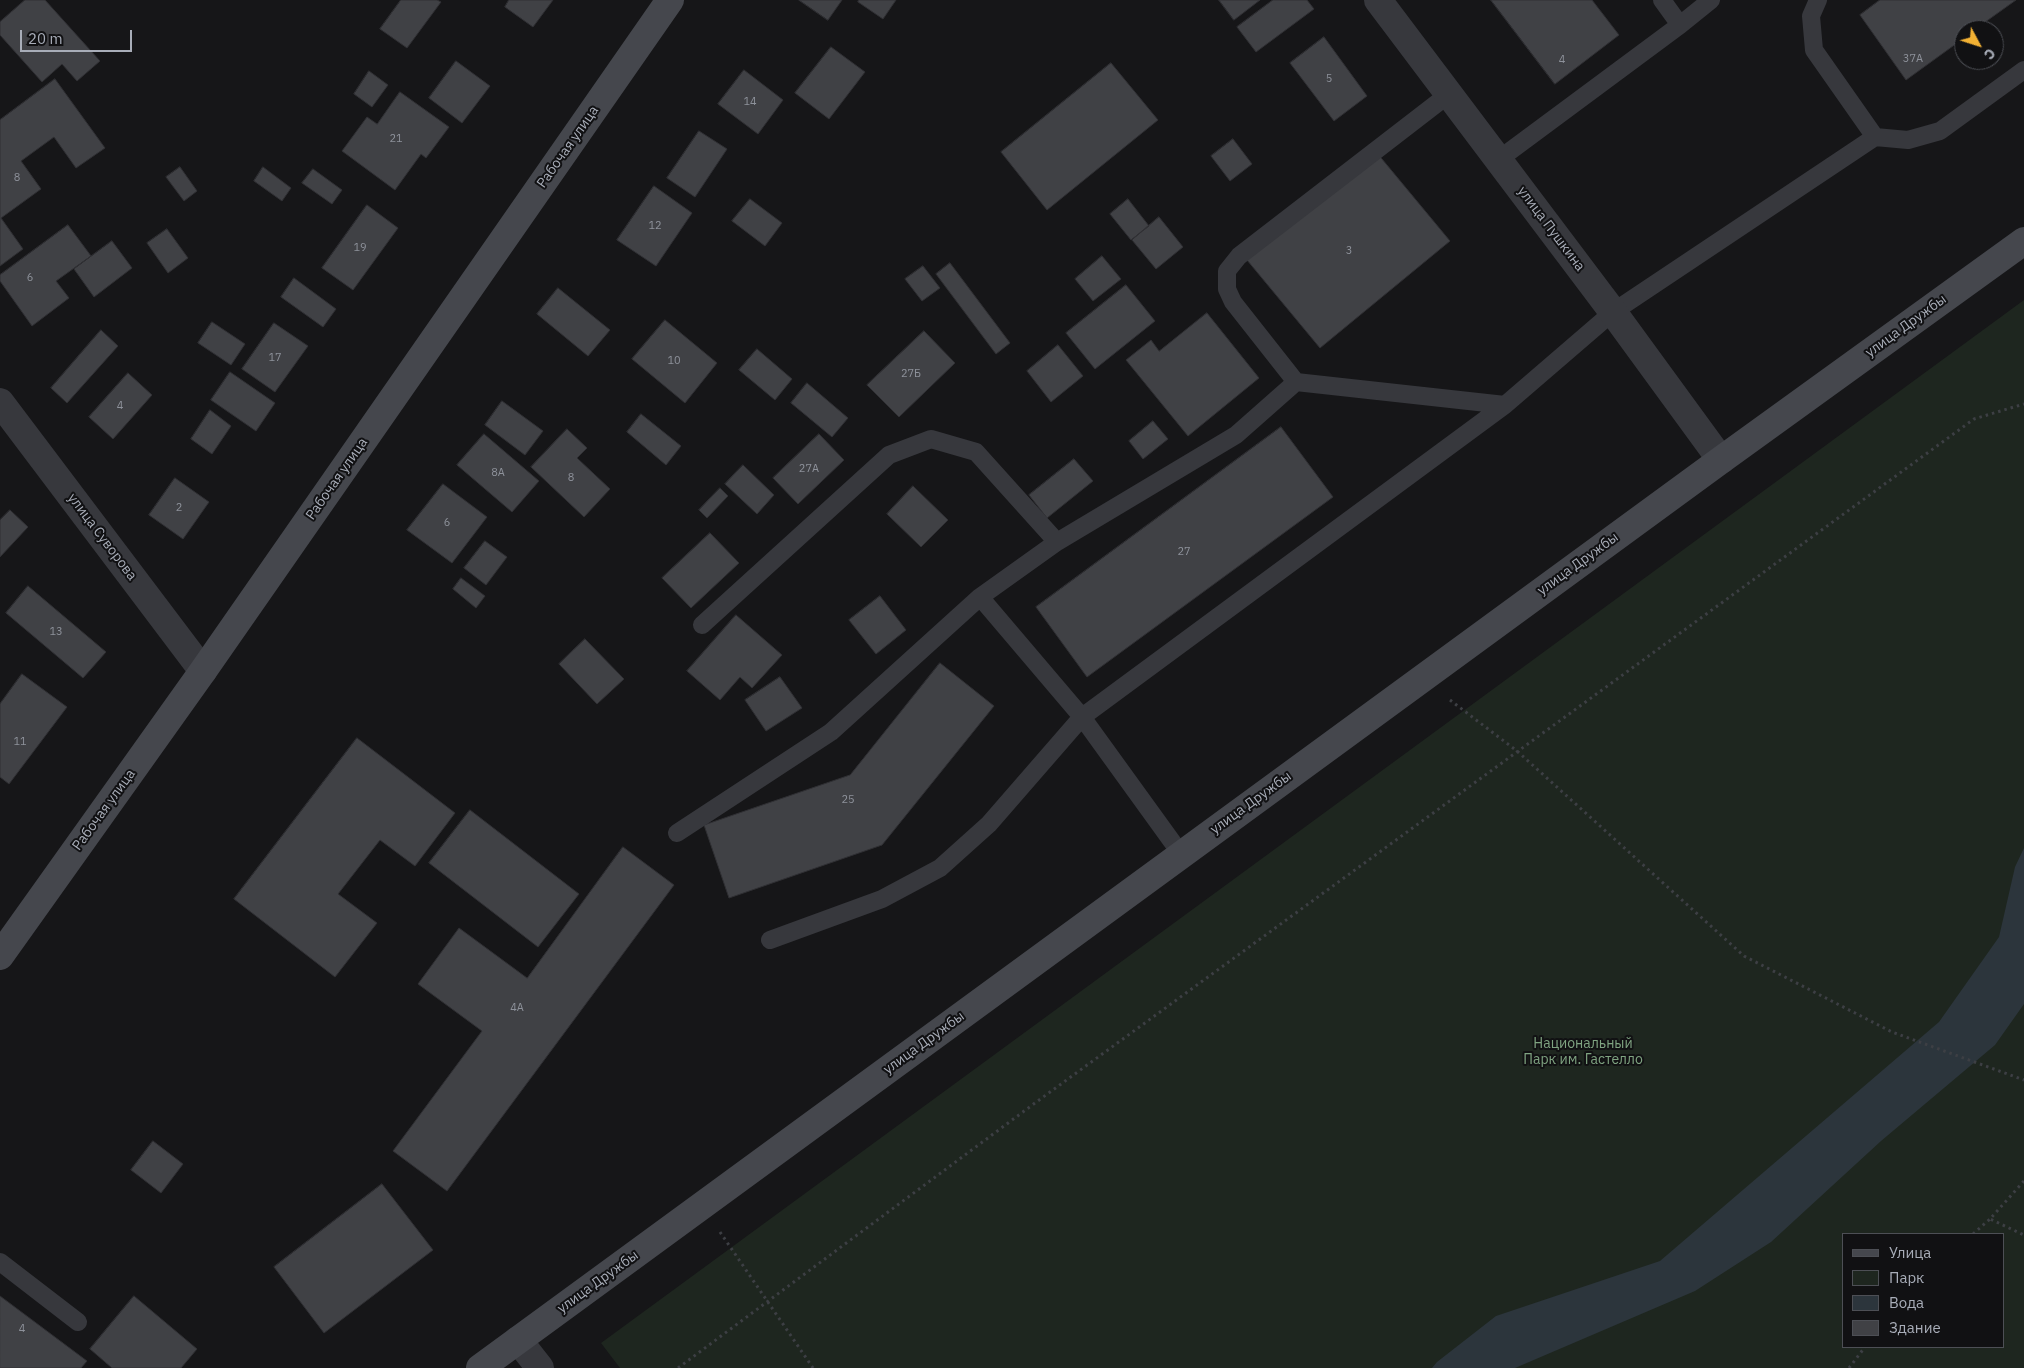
<!DOCTYPE html>
<html>
<head>
<meta charset="utf-8">
<style>
  body { margin:0 }
  #map { position:relative; width:2024px; height:1368px; overflow:hidden; background:#161618; font-family:"IBM Plex Sans",sans-serif }
  canvas { display:block }
  .legend { position:absolute; left:1842px; top:1233px; width:162px; height:115px; box-sizing:border-box; background:#111113; border:1px solid #4d4f55; margin:0; padding:6px 9px; list-style:none; font-size:15px; color:#a8adb8 }
  .legend li { display:flex; align-items:center; gap:10px; height:25px }
  .legend b { width:25px; border:1px solid #4d4f55 }
  .north { position:absolute; left:1954px; top:20px; width:50px; height:50px; box-sizing:border-box; background:#111113; border:1px solid #4d4f55; border-radius:50%; rotate:130deg; font-size:14px; font-weight:700; line-height:20px; text-align:center; color:#a8adb8 }
  .north::after { content:''; display:block; margin:auto; width:18px; height:22px; background:#f2b134; clip-path:polygon(50% 0,100% 100%,50% 72%,0 100%) }
  .scale { position:absolute; left:20px; top:30px; width:112px; height:22px; box-sizing:border-box; border:2px solid #a8adb8; border-top:0; padding-left:6px; font-size:15px; line-height:18px; white-space:nowrap; color:#a8adb8; -webkit-text-stroke:4px #111113; paint-order:stroke }
</style>
</head>
<body>
<div id="map">
<canvas width="2024" height="1368"></canvas>
<ul class="legend">
<li><b style="height:6px;background:#45474d"></b>Улица</li>
<li><b style="height:14px;background:#1e261f"></b>Парк</li>
<li><b style="height:14px;background:#2c353c"></b>Вода</li>
<li><b style="height:14px;background:#404145"></b>Здание</li>
</ul>
<div class="north">С</div>
<div class="scale">20 m</div>
</div>
<script>
const ctx = document.querySelector('canvas').getContext('2d');
ctx.lineJoin = 'round';
function paint(path, color) {
  ctx.fillStyle = color;
  ctx.fill(path, 'evenodd');
}
function trace(path, color, width, dash) {
  ctx.strokeStyle = color;
  ctx.lineWidth = width;
  ctx.lineCap = dash ? 'butt' : 'round';
  ctx.setLineDash(dash || []);
  ctx.stroke(path);
}
function write(font, color, halo, rows, align = 'center') {
  ctx.font = font + ' "IBM Plex Sans",sans-serif';
  ctx.lineWidth = 4;
  ctx.setLineDash([]);
  ctx.textBaseline = 'middle';
  ctx.strokeStyle = halo;
  ctx.fillStyle = color;
  for (const [text, x, y, turn = 0] of rows) {
    ctx.save();
    ctx.translate(x, y);
    ctx.rotate((+turn || 0) * Math.PI / 180);
    ctx.textAlign = isNaN(turn) ? turn : align;
    if (halo) ctx.strokeText(text, 0, 0);
    ctx.fillText(text, 0, 0);
    ctx.restore();
  }
}
paint(new Path2D(`
  M2024 300V1368H620L601 1343ZM1843 1234H2003V1347H1843Z`), '#1e261f');
paint(new Path2D(`
  M2024 848V1004L1995 1045 1881 1141 1771 1242 1695 1291 1515 1368H1432L1437 1362 1496 1316 1660 1261 1939 1022 1999 937 2015 867Z`), '#2c353c');
const building = new Path2D(`
  M25 0H45L100 61 77 81 62 64 42 82 0 35V22Z
  M401 0H437L441 2 407 48 380 29Z
  M509 0H553L533 27 505 7Z
  M799 0H842L828 20Z
  M859 0H896L883 19 858 2Z
  M1219 0H1260L1234 20Z
  M1273 0H1307L1314 9 1256 52 1237 27Z
  M1491 0H1592L1619 35 1555 84Z
  M1880 0H2016L1974 30H1964V38L1906 80 1860 15Z
  M1324 37 1367 96 1334 121 1290 63Z
  M831 47 865 72 829 119 795 93Z
  M456 61 490 86 462 123 429 98Z
  M1111 63 1158 120 1047 210 1001 152Z
  M744 70 783 100 758 134 718 104Z
  M369 71 388 85 372 107 354 94Z
  M55 79 105 148 76 168 54 137 21 161 41 189 1 218 23 249 0 266V120Z
  M400 92 449 127 426 158 421 154 395 190 342 151 367 117 377 124Z
  M699 131 727 149 695 197 667 178Z
  M1233 139 1252 164 1230 181 1211 156Z
  M1377 153 1450 241 1320 348 1247 260Z
  M180 167 197 191 184 201 166 177Z
  M263 167 291 188 282 201 254 181Z
  M313 169 342 190 332 204 302 183Z
  M654 186 692 213 656 266 617 240Z
  M750 199 782 223 765 246 732 221Z
  M1128 199 1149 226 1131 240 1110 214Z
  M367 205 398 228 353 290 322 268Z
  M1159 217 1183 247 1156 269 1132 240Z
  M68 225 91 256 56 281 69 298 32 326 0 281V275Z
  M167 229 188 258 168 273 147 243Z
  M112 241 132 268 94 297 74 269Z
  M1102 256 1121 279 1093 301 1075 279Z
  M950 263 1010 343 996 354 936 274Z
  M923 266 940 288 922 301 905 279Z
  M294 278 336 309 323 327 281 297Z
  M1126 285 1155 321 1095 369 1066 333Z
  M558 288 610 330 588 356 537 314Z
  M1207 313 1259 378 1188 436 1126 360 1151 340 1159 351Z
  M665 320 717 363 685 403 632 359Z
  M212 322 245 344 231 365 198 343Z
  M274 323 308 346 275 392 242 369Z
  M101 330 118 346 67 403 51 388Z
  M924 331 955 363 899 417 867 385Z
  M1058 345 1083 376 1051 402 1027 371Z
  M757 349 792 379 775 400 739 370Z
  M230 372 275 403 256 431 211 400Z
  M128 373 152 395 113 439 89 417Z
  M807 383 848 418 832 437 791 403Z
  M502 401 543 431 525 455 485 425Z
  M210 410 231 426 212 454 191 439Z
  M641 414 681 446 666 465 627 432Z
  M1153 421 1168 439 1143 459 1129 441Z
  M1281 427 1333 497 1087 677 1036 607Z
  M567 429 587 448 577 458 610 489 584 517 531 467Z
  M484 434 539 481 512 512 457 465Z
  M819 434 844 460 798 504 773 478Z
  M1074 459 1093 481 1047 518 1029 495Z
  M743 465 774 495 757 514 725 484Z
  M175 478 209 502 183 539 149 515Z
  M443 484 487 517 452 563 407 530Z
  M913 486 948 520 921 547 887 514Z
  M720 488 728 496 707 518 699 510Z
  M10 510 28 527 0 557V520Z
  M710 533 739 563 691 608 662 578Z
  M485 541 507 557 486 585 464 568Z
  M461 578 485 596 476 608 453 589Z
  M28 586 106 652 83 678 6 613Z
  M880 596 906 630 876 654 849 620Z
  M736 615 782 655 752 688 740 677 720 700 687 671Z
  M585 639 624 679 597 704 559 664Z
  M940 663 994 706 882 845 729 898 704 825 850 775Z
  M22 674 67 707 9 784 0 777V704Z
  M780 677 802 708 766 731 745 700Z
  M357 738 455 813 415 866 380 840 338 894 377 923 335 977 234 899Z
  M470 810 579 894 538 947 429 863Z
  M623 847 674 885 447 1191 393 1151 482 1031 418 984 459 928 527 978Z
  M153 1141 183 1164 161 1193 131 1170Z
  M382 1184 433 1250 324 1333 274 1267Z
  M0 1296 87 1361 81 1368H0Z
  M134 1296 197 1349 181 1368H112L90 1349Z`);
paint(building, '#404145');
trace(building, '#303034', 1);
trace(new Path2D(`
  M1450 700 1517 751 1744 956 1892 1032 2024 1080
  M2024 1181 1990 1219 2024 1235
  M720 1232 813 1368
  M1973 1234 1990 1219
  M678 1368 1035 1103 1974 419 2024 404
  M1849 1368 1865 1347`), '#3d3f44', 3, [2.5, 4]);
trace(new Path2D(`
  M1662 0 1680 25 1711 0
  M1818 0 1811 16 1814 50 1875 137 1908 140 1940 131 2024 70
  M1498 160 1680 25
  M1296 382 1505 405
  M1057 542 1236 435 1296 382 1233 302 1227 289V271L1239 256 1449 94
  M702 625 889 455 931 439 976 452 1057 542 980 597 1082 717 1181 854
  M677 833 831 732 980 597
  M770 940 882 899 940 868 989 824 1082 717 1505 405 1613 312 1875 137
  M0 1262 78 1322`), '#37383d', 18);
trace(new Path2D(`
  M0 402 203 671
  M518 1340 540 1368`), '#37383d', 28);
trace(new Path2D(`
  M1378 0 1613 312 1721 460`), '#37383d', 28);
trace(new Path2D(`
  M0 956 203 671 670 0
  M480 1368 1721 460 2024 241`), '#45474d', 28);
write('11px', '#8e929b', null, [
  ["37А",1913,59],
  ["4",1562,60],
  ["5",1329,79],
  ["14",750,102],
  ["21",396,139],
  ["8",17,178],
  ["12",655,226],
  ["19",360,248],
  ["3",1349,251],
  ["6",30,278],
  ["17",275,358],
  ["10",674,361],
  ["27Б",911,374],
  ["4",120,406],
  ["27А",809,469],
  ["8А",498,473],
  ["8",571,478],
  ["2",179,508],
  ["6",447,523],
  ["27",1184,552],
  ["13",56,632],
  ["11",20,742],
  ["25",848,800],
  ["4А",517,1008],
  ["4",22,1329]
]);
write('14px', '#a8adb8', '#111113', [
  ["Рабочая улица",568,147,-55],
  ["улица Пушкина",1551,229,53],
  ["улица Дружбы",1906,326,-36],
  ["Рабочая улица",337,479,-55],
  ["улица Суворова",102,537,53],
  ["улица Дружбы",1578,564,-36],
  ["улица Дружбы",1251,803,-36],
  ["Рабочая улица",104,810,-54],
  ["улица Дружбы",924,1043,-36],
  ["улица Дружбы",598,1282,-36]
]);
write('14px', '#7fa381', '#111113', [
  ["Национальный",1583,1044],
  ["Парк им. Гастелло",1583,1060]
]);
</script>
</body>
</html>
